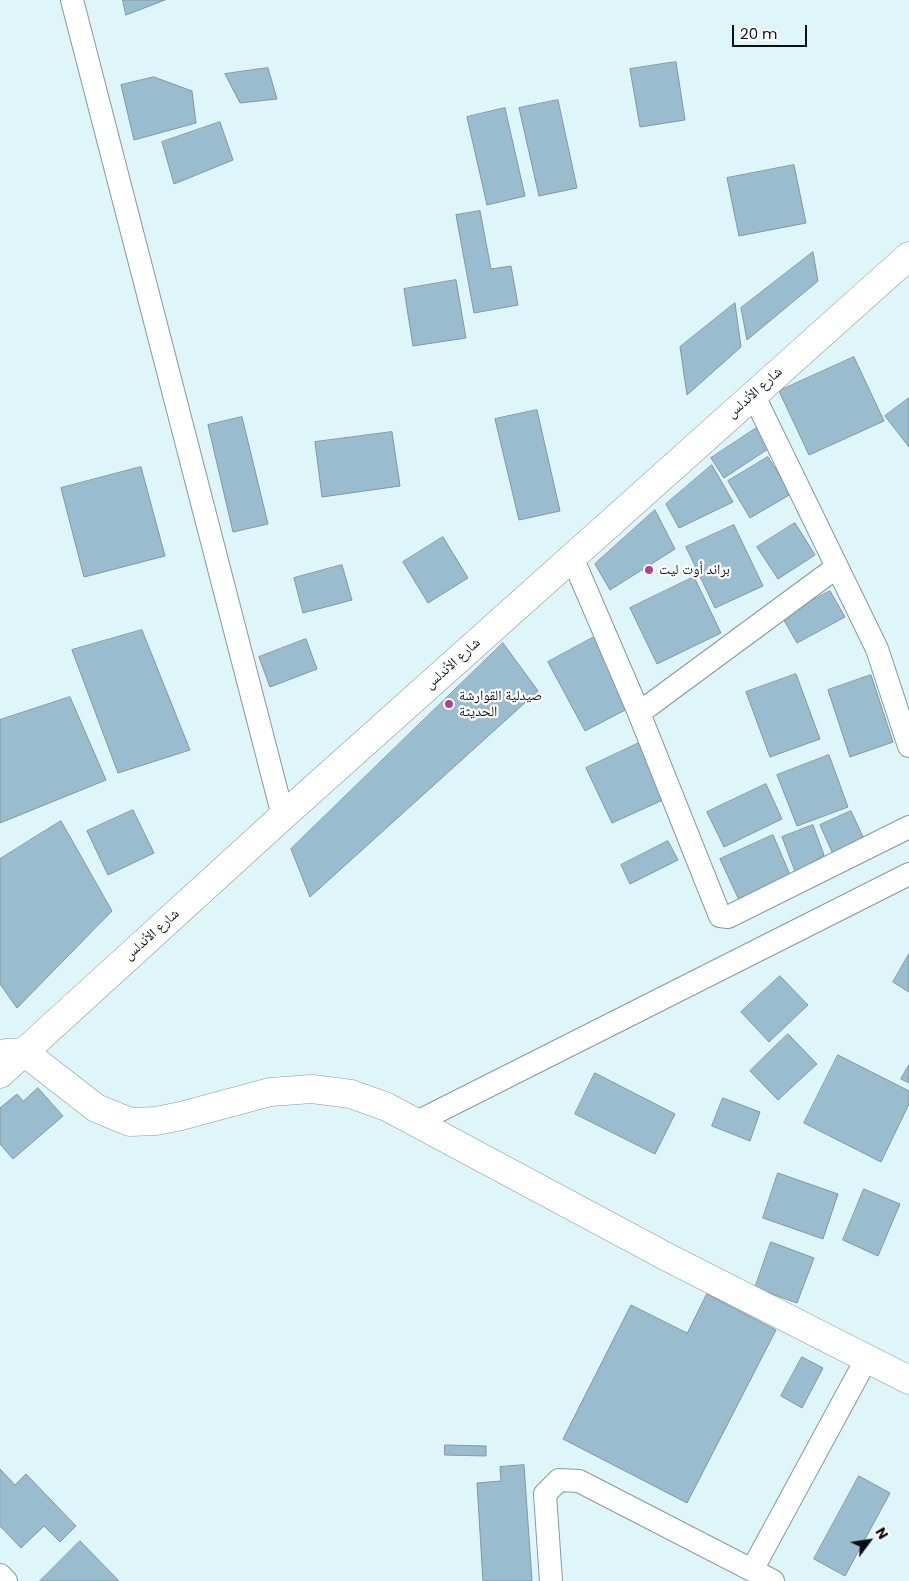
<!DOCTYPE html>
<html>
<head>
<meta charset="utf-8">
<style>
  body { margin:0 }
  #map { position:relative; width:909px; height:1581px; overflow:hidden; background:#def6fa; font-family:Poppins,sans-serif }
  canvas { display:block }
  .north { position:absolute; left:844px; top:1516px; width:50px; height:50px; -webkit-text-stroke:4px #fff; paint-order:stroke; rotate:59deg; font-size:14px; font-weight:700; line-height:20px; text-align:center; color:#081011 }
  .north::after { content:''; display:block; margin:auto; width:18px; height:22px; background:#081011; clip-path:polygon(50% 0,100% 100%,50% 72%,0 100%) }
  .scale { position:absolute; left:732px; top:25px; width:75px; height:22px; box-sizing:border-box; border:2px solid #081011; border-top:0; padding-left:6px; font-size:15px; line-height:18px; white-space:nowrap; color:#081011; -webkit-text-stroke:4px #fff; paint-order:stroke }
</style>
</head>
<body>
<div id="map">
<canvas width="909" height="1581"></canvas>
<div class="north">N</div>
<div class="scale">20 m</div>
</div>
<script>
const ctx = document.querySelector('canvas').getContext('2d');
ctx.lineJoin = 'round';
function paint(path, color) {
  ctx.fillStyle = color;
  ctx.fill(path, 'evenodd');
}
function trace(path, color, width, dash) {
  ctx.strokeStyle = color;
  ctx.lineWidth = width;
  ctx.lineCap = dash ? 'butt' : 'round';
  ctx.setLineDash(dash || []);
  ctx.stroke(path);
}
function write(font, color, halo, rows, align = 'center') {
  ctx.font = font + ' Poppins,"Noto Naskh Arabic",sans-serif';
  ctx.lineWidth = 4.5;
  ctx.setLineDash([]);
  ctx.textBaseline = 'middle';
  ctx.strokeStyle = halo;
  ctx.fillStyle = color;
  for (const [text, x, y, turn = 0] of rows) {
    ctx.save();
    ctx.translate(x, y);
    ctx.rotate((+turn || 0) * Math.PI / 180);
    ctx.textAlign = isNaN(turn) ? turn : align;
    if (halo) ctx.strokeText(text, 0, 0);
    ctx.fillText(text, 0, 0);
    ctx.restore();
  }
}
const building = new Path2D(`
  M123 0H165L126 15Z
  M676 62 685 120 640 127 630 69Z
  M268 68 277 99 240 103 225 74Z
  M154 77 192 91 196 123 134 140 121 85Z
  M558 100 577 188 539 196 519 108Z
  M505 108 525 196 487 205 467 117Z
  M220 122 233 160 174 184 162 142Z
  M794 165 806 223 739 236 727 178Z
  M480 211 491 269 511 266 518 305 474 313 456 215Z
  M813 252 818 281 747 340 741 308Z
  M456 280 466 338 413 346 404 289Z
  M735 303 741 347 687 395 680 347Z
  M854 357 884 421 809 455 779 391Z
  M909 398V447L885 416Z
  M537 410 560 511 519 520 495 419Z
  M242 417 268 524 233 532 208 425Z
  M761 425 774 445 724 478 711 458Z
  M392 432 400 486 322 497 315 442Z
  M768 457 791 494 750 518 728 481Z
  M712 465 733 502 679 528 666 504Z
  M141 467 165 556 84 577 61 488Z
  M655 510 675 549 610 590 595 564Z
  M795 523 815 555 778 579 757 547Z
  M734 525 763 586 715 608 686 547Z
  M443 537 468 578 428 603 403 562Z
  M342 565 352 600 303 613 294 578Z
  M694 577 721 633 657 664 630 608Z
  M830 591 845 617 797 643 782 617Z
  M142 630 190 750 118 773 72 650Z
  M596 636 633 706 585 731 548 662Z
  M306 639 317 669 270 687 259 657Z
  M503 643 538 691 310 897 291 849Z
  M796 674 820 739 770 757 746 692Z
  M871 675 893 742 850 757 828 690Z
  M70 697 106 780 0 823V720Z
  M639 743 665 799 612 823 586 768Z
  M829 755 848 807 797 826 777 775Z
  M766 784 782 819 724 847 707 812Z
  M133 810 154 853 108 875 87 831Z
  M851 811 864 839 833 854 820 825Z
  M61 821 112 911 17 1008 0 984V859Z
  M813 825 824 855 796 874 782 837Z
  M773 835 791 877 739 900 720 859Z
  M668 841 678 860 630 884 621 865Z
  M909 954V992L893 982Z
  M780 976 808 1005 769 1042 741 1012Z
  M788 1034 817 1064 778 1100 750 1071Z
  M838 1055 909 1091V1104L881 1162 804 1123Z
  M909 1065V1083L901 1079Z
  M595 1073 675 1114 655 1154 575 1114Z
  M38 1088 63 1116 13 1159 0 1144V1108L17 1094 23 1101Z
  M723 1098 760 1112 750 1141 712 1126Z
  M778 1173 838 1194 823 1239 763 1218Z
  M864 1189 900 1204 878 1256 843 1240Z
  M771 1242 814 1258 797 1303 755 1288Z
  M707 1294 776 1330 687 1503 563 1439 631 1305 687 1333Z
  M802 1357 823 1368 802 1408 781 1396Z
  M445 1445 486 1446V1456L445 1455Z
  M524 1465 532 1581H483L477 1483 501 1481 500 1467Z
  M0 1469 15 1485 26 1474 76 1526 60 1542 44 1526 21 1548 0 1526Z
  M859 1476 890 1493 845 1576 814 1559Z
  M80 1541 119 1581H40Z`);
paint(building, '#9abccf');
trace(building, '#8495a0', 1);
const street = new Path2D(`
  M72 0 283 816
  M753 394 877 649 909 746
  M572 557 639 713 720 916 728 917 909 827
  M639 713 837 567
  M415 1123 909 874
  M752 1570 867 1358
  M0 1575 6 1581
  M551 1581 545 1494 559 1480 579 1481 773 1581`);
const secondary = new Path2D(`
  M6 1053 24 1052 96 1108 130 1122 156 1121 181 1116 270 1092 312 1089 351 1094 387 1107 667 1257 909 1380
  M0 1074 283 816 909 256`);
trace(street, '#849a9e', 24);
trace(secondary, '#849a9e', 29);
trace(street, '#fff', 22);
trace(secondary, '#fff', 28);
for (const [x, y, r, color] of [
  [649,570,5,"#b23e96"],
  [449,704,5,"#b23e96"]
]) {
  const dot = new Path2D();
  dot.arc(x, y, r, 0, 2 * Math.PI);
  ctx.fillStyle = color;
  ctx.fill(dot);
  trace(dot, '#fff', 2);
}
write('14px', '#081011', '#fff', [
  ["شارع الأندلس",755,393,-42],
  ["شارع الأندلس",453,664,-42],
  ["شارع الأندلس",152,935,-42]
]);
write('14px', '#081011', '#fff', [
  ["براند أوت ليت",659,570],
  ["صيدلية القوارشة",459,696],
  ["الحديثة",459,712]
], 'left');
</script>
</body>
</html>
